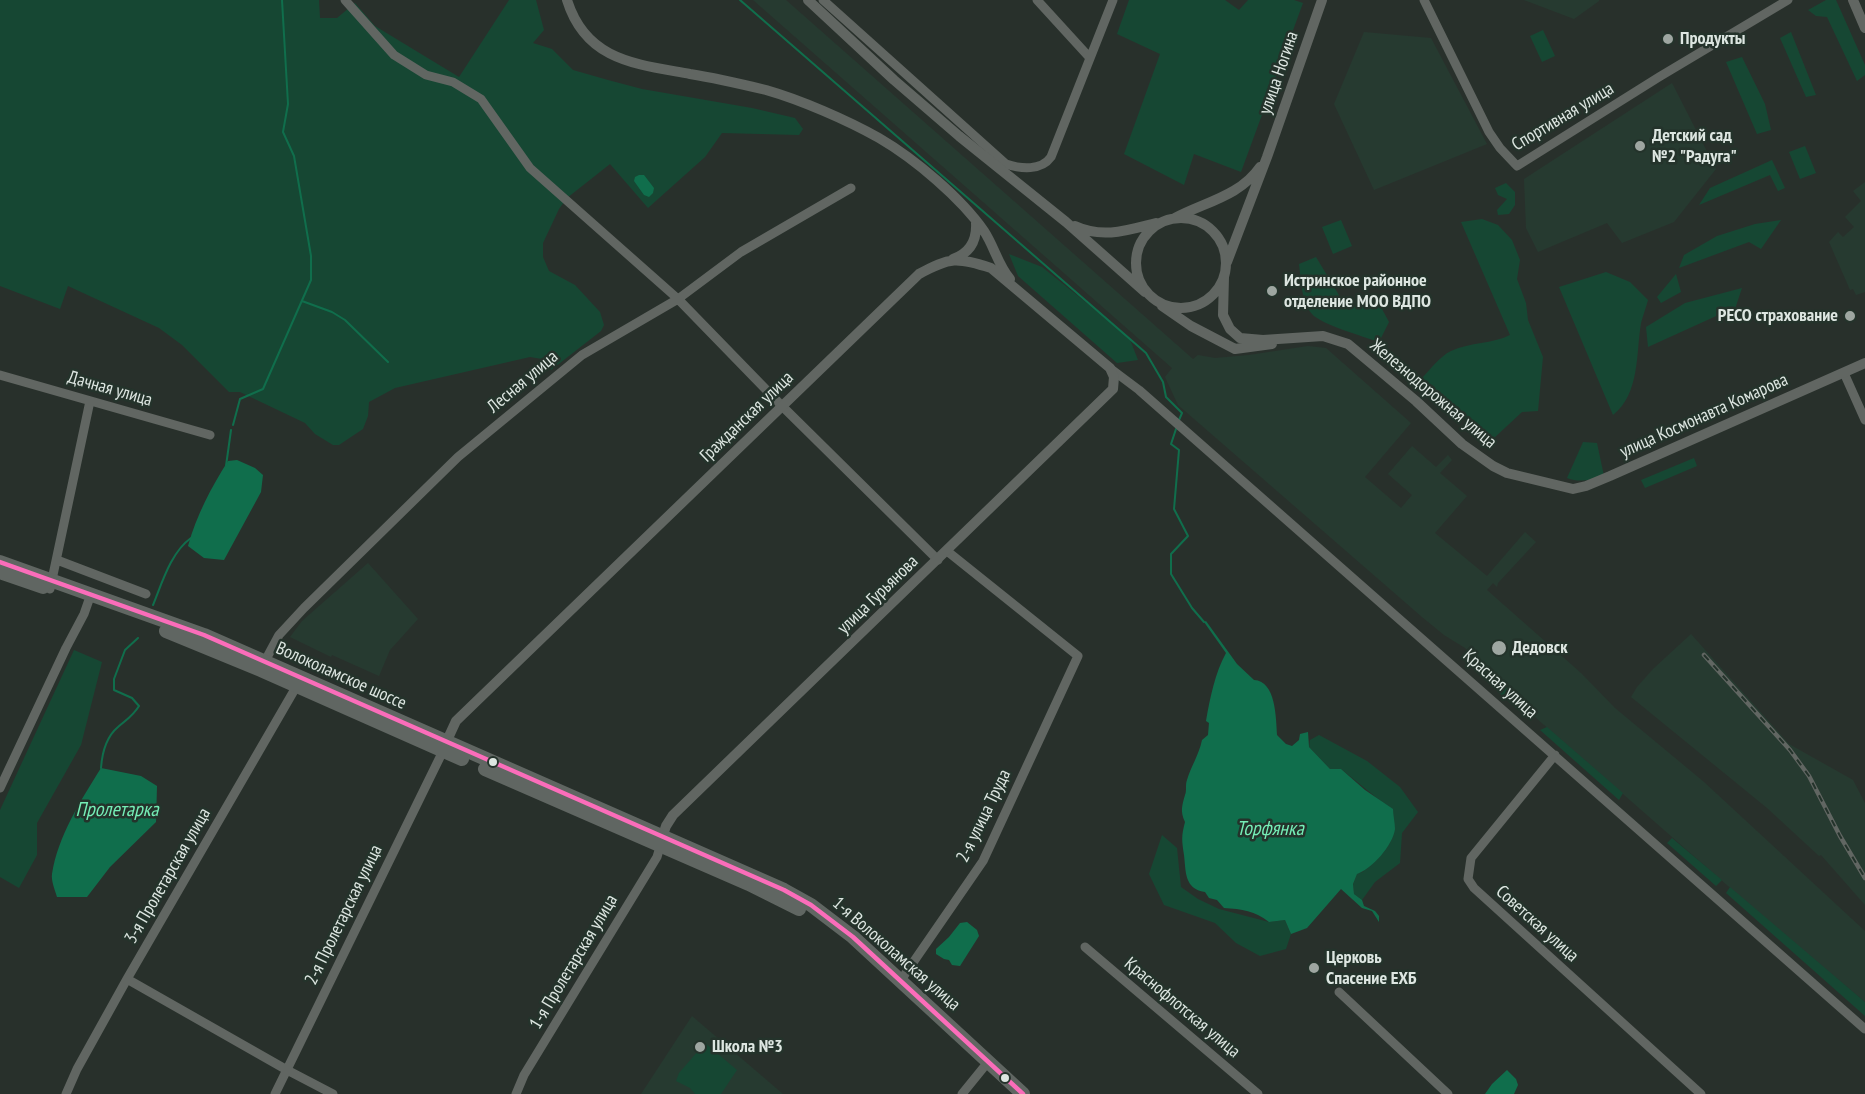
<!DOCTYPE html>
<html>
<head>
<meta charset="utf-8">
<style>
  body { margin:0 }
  canvas { display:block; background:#28302b }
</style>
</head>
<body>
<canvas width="1865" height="1094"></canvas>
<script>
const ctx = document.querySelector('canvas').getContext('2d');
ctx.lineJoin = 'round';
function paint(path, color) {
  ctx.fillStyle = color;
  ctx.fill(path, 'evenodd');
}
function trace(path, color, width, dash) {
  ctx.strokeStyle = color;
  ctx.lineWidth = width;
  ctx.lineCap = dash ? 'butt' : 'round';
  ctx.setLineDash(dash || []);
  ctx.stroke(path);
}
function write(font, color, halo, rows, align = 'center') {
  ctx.font = font + ' "PT Sans Narrow",sans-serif';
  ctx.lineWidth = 5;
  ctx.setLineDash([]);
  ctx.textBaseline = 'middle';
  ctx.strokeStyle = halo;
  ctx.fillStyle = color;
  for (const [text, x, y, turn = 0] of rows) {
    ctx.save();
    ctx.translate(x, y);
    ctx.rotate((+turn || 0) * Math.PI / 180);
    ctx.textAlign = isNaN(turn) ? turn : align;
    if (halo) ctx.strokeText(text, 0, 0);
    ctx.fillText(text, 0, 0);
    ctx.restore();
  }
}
paint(new Path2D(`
  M753 0H786L1193 359 1198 355 1215 358 1249 355 1308 346 1326 348 1411 423 1365 477 1401 508 1412 495 1388 474 1412 446 1436 467 1448 455 1452 460 1440 473 1467 496 1435 533 1487 576 1525 532 1536 542 1498 583 1497 587 1493 583 1487 590 1581 673 1615 708 1704 782 1865 931V1002L1760 914 1527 710 1518 696 1465 648 1444 635 1422 617 1178 405 1165 377 1172 368Z
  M1524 0H1599V1L1574 19Z
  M1364 32 1431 38 1487 144 1374 190 1334 104Z
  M1672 83 1716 169 1674 222 1622 243 1607 223 1538 252 1526 228 1524 179Z
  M1865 182V292L1856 295 1853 289 1850 290 1829 242 1838 232 1843 237 1854 227 1845 217 1861 201 1853 191Z
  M368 563 418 619 390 650 379 676 332 655 331 657 290 637 302 621Z
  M1691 634 1789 744 1853 780 1865 803V905L1821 855 1819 856 1767 808 1631 697 1637 687 1653 669Z
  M692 1016 783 1094H641Z`), '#263a30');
paint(new Path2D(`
  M0 0H319L320 18H337L355 3 375 26 459 77 509 0H536L544 30 533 43 552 49 573 70 608 80 642 89 752 108 795 118 803 129 799 135 722 133 705 157 648 208 610 164 567 198 559 209 543 243V257L549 271 575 285 600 312 604 325 601 331 551 370 542 359 530 357 395 388 369 402 368 416 363 429 339 445H333L315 434 305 423 240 392H229L182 345 159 328 68 286 60 309 0 286Z
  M1129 0H1225L1239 10 1248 0H1294L1303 3 1241 172 1194 154 1184 185 1124 154 1160 54 1117 34Z
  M1826 0H1836L1865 65V75L1857 81 1827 17 1816 16 1808 10Z
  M1543 30 1555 56 1542 62 1530 36Z
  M1791 32 1816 95 1806 97 1780 38Z
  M1742 57 1765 104 1771 130 1757 134 1726 62Z
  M1805 146 1816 173 1800 179 1789 152Z
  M1772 160 1785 188 1778 191 1770 175 1699 205 1710 188Z
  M1506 183 1515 192V205L1509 214 1498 215 1497 210 1507 199 1498 195 1495 188Z
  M1482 219 1498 225 1512 240 1520 260 1517 279 1526 303 1528 320 1543 357 1538 411 1522 412 1493 439 1474 426 1420 380C1429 371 1440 356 1451 351 1471 342 1492 344 1510 335L1461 222Z
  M1341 220 1352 246 1333 254 1322 227Z
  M1781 220 1761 249 1749 242 1679 268 1684 255 1717 236 1755 224Z
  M1009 254 1042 267 1129 337 1138 360 1117 363 1018 276Z
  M1316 257 1348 310 1375 296 1389 322 1379 342C1365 337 1320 324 1312 314 1301 301 1301 279 1299 264Z
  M1606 272 1630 282 1648 300C1646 308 1643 315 1641 323 1636 353 1640 394 1613 415L1559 287Z
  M1676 274 1681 292 1661 303 1657 297Z
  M1742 288 1732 318 1725 312 1648 347 1646 327 1685 303Z
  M1583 442 1597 443 1604 476C1591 480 1580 483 1567 478Z
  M1694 458 1697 466 1645 488 1641 480Z
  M74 650 102 662 81 745 37 823V855L19 888 0 877V810Z
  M1509 687 1518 696 1527 709 1519 711 1497 691Z
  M1547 727 1623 793 1619 800 1540 730Z
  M1319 735 1367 761 1400 787 1418 812 1402 833 1400 863 1375 882 1362 900 1354 894 1353 884 1357 873 1363 872 1393 819V811L1341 769H1330L1309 747 1310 740Z
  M1162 835 1177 848 1181 887 1198 899 1219 909 1269 922 1285 920 1291 934 1286 949 1260 956 1236 943 1215 923 1164 905 1149 874Z
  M1672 838 1722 880 1716 886 1667 843Z
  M1730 887 1865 1002V1016L1726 893Z
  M705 1043 737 1070 721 1094H695L690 1088 676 1081 679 1073Z`), '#164733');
paint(new Path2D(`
  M639 175H644L654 188 653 193 649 197 644 195 634 181 635 177Z
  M237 460 255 468 263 475 261 492 224 560 204 558 188 546C197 514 211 488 228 461Z
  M1206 621 1237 664 1254 680C1276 681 1276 718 1277 735L1286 744 1292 746 1299 740 1300 734 1308 732 1309 747 1330 769H1341L1365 790 1393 809C1393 815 1395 823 1395 829 1393 845 1372 869 1357 874L1353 884 1354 894 1362 900 1364 906 1375 911 1379 916V922L1372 911 1362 908 1341 889 1307 928 1291 934 1285 920 1269 922C1255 911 1242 909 1224 908L1217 900 1209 898 1205 892C1184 889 1186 871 1184 855 1182 841 1181 837 1185 822 1180 811 1182 806 1185 795 1187 790 1185 785 1187 780 1191 766 1199 755 1202 740L1208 735 1209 723 1206 721C1210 698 1215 673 1226 653L1204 622Z
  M101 768 141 776 157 786 156 822 110 867 87 897H57C55 890 51 881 52 874 58 836 81 800 101 768Z
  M967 922 977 930 979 936 960 966 952 965 949 960 944 959 936 954V949L949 937 960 923Z
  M1507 1070 1516 1079 1518 1085 1514 1094H1485L1492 1084Z`), '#106e4c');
trace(new Path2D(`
  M740 0 1146 353 1163 382 1166 397 1182 413 1179 420
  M302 301 332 312 345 320 388 362
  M233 425 240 399 263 389 311 280V256L294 156 283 132 288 104 282 0
  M1177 426 1171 444 1179 450 1174 509 1188 536 1171 554V574L1192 608 1204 622
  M226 466 231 430
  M153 605C162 583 171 552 191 538
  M101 768C102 754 106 737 118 727 126 720 133 716 139 706L132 698 114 690V679L125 650 138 638`), '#106e4c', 2);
trace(new Path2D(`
  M345 0 394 55 426 75 453 82 481 99 530 168 678 299 782 406 938 560
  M823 0 1006 164C1021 169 1041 171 1051 157L1113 0
  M1037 0 1090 58
  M1424 0 1489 132 1500 148 1517 166 1659 77 1788 0
  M1111 369 1139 390 1865 1029
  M1844 373 1865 420
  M0 375 210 435
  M57 560 146 594
  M50 589 90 401
  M265 661 279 635 304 608 458 457 582 355 678 299 741 252 851 188
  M1555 755 1471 858 1468 879 1474 888 1701 1094
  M0 788 66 648 84 614 91 594
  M1085 947 1258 1094
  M127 979 287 1070 333 1094
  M901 980 983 861 1078 656 947 551
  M1339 992 1448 1094
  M66 1094 77 1069 127 979 299 682
  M275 1094 443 751
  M516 1094 524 1075 657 857 660 847
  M962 1094 988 1062`), '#616662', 9);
trace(new Path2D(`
  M567 0C586 61 636 64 690 74 715 78 741 84 766 90 801 100 847 120 879 138 915 159 961 198 984 231 994 246 998 265 1010 279
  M808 0 894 80 959 136 1066 222 1145 292
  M1853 0 1865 28
  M1136 263a45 45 0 1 1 90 0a45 45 0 1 1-90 0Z
  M1175 218C1205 202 1240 196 1260 167
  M1075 226C1103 239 1128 230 1156 223
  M953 259C970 253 977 241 976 223
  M1227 262 1267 157 1322 0
  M1224 277 1223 315 1230 329 1240 338 1263 340 1323 336 1348 344 1416 401 1462 444 1493 466 1507 473 1573 489 1586 486 1610 476 1865 363
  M1162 306 1191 326 1235 349 1272 344
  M444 747 456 721 919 274C950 257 957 257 991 268L1110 368 1114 377 1113 389 673 815 666 826 661 841`), '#616662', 10);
trace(new Path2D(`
  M0 562 204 635 784 890 811 905 853 937 1023 1094
  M0 572 43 587
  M166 631 261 670 462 759
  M485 769 749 884 799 909`), '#606662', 14);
const rail = new Path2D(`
  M1704 655 1790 750 1809 776 1840 836 1865 878`);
trace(rail, '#616662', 4.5);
trace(rail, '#24332b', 2, [7]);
trace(new Path2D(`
  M0 562 204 635 784 890 811 905 853 937 1023 1094`), '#fb6dba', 4.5);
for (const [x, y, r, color] of [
  [1668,39,6,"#9ea6a1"],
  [1640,146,6,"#9ea6a1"],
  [1272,291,6,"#9ea6a1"],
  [1850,316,6,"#9ea6a1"],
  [1499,648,8,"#9ea6a1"],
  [493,762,5,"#dde6e1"],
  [1314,968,6,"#9ea6a1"],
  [700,1047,6,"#9ea6a1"],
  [1005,1078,5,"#dde6e1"]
]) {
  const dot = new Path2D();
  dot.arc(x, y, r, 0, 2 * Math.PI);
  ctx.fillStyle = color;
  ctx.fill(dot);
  trace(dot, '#24332b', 2);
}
write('bold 18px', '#dde6e1', '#24332b', [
  ["Продукты",1680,39],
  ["Детский сад",1652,136],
  ["№2 \"Радуга\"",1652,157],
  ["Истринское районное",1284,281],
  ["отделение МОО ВДПО",1284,302],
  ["РЕСО страхование",1838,316,"right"],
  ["Дедовск",1512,648],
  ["Церковь",1326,958],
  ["Спасение ЕХБ",1326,979],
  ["Школа №3",712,1047]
], 'left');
write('18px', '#dde6e1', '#24332b', [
  ["улица Ногина",1279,73,-71],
  ["Спортивная улица",1563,117,-31],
  ["Лесная улица",523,382,-40],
  ["Дачная улица",110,389,16],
  ["Железнодорожная улица",1433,394,40],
  ["улица Космонавта Комарова",1704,416,-24],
  ["Гражданская улица",747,417,-44],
  ["улица Гурьянова",878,595,-44],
  ["Волоколамское шоссе",341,676,24],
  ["Красная улица",1500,684,42],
  ["2-я улица Труда",984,816,-64],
  ["3-я Пролетарская улица",168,876,-60],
  ["2-я Пролетарская улица",344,915,-64],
  ["Советская улица",1537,924,42],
  ["1-я Волоколамская улица",896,954,41],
  ["1-я Пролетарская улица",574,962,-59],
  ["Краснофлотская улица",1182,1008,40]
]);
write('italic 20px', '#75edb6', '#24332b', [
  ["Пролетарка",117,810],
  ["Торфянка",1270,829]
]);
</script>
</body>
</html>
